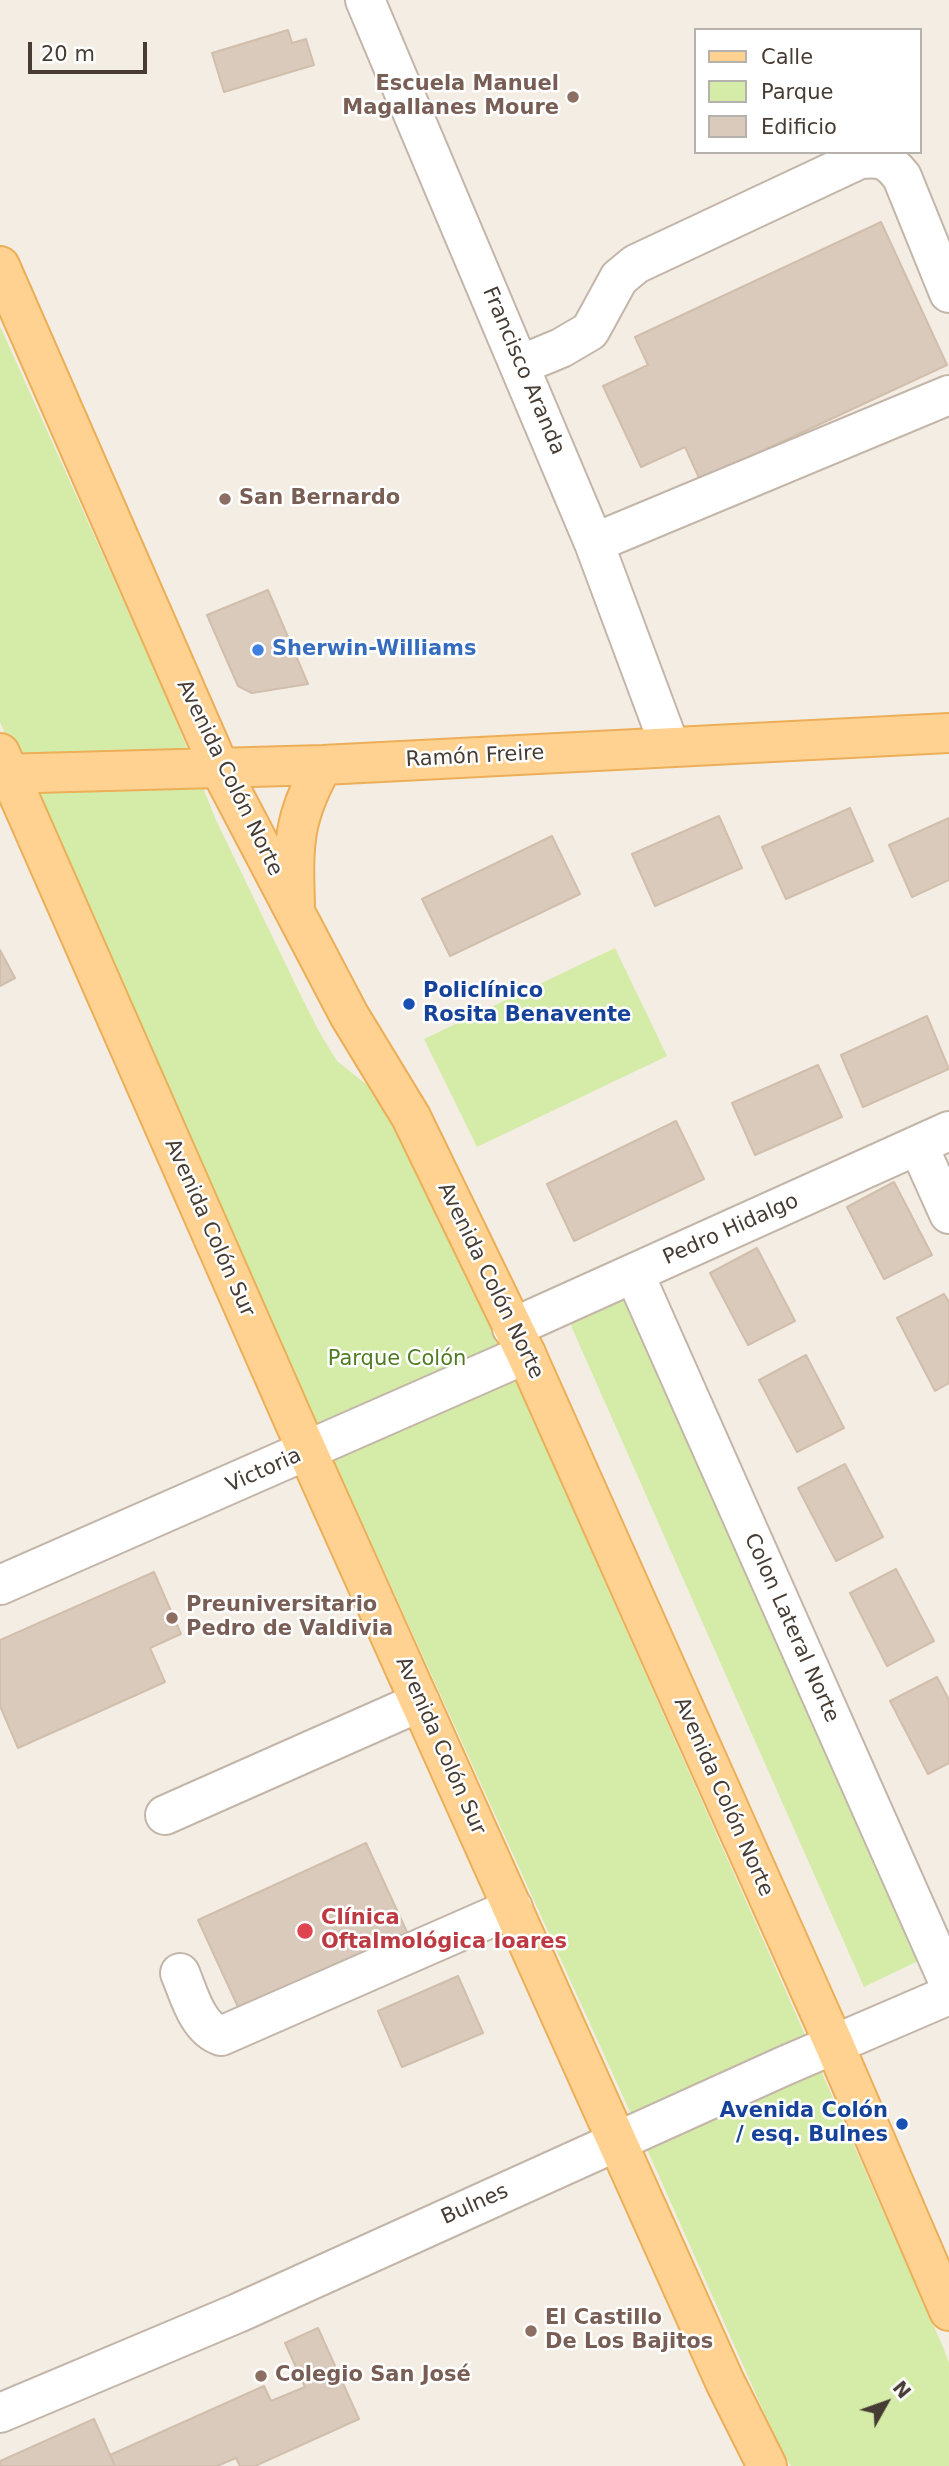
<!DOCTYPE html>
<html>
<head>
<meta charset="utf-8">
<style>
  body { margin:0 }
  #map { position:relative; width:949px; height:2466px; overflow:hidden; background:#f3ede4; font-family:"DejaVu Sans",sans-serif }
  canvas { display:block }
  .legend { position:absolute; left:694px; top:28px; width:228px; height:126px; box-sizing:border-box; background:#fff; border:2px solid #b5b1ad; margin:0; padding:9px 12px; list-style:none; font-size:21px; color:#463c33 }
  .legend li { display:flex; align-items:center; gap:14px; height:35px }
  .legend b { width:35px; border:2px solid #b5b1ad }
  .north { position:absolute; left:851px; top:2368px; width:70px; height:70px; -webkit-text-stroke:5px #fff; paint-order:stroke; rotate:50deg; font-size:19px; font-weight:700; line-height:28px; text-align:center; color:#463c33 }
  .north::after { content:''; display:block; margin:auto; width:24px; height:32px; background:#463c33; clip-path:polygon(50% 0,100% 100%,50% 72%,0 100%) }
  .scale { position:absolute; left:28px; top:42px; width:119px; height:32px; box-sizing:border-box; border:4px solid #463c33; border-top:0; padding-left:9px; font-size:21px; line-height:24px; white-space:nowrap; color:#463c33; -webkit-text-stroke:5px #fff; paint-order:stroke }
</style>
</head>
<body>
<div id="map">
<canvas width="949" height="2466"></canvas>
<ul class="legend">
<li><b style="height:9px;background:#ffd291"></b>Calle</li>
<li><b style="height:19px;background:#d5eca9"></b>Parque</li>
<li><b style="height:19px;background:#d9cabb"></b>Edificio</li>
</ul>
<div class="north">N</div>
<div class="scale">20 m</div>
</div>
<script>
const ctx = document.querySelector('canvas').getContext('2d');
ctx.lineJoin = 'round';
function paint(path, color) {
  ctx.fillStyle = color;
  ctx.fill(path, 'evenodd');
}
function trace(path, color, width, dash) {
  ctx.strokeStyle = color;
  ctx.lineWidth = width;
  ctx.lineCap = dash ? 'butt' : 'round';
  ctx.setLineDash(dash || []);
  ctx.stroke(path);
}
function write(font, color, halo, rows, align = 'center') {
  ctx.font = font + ' "DejaVu Sans",sans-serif';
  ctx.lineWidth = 5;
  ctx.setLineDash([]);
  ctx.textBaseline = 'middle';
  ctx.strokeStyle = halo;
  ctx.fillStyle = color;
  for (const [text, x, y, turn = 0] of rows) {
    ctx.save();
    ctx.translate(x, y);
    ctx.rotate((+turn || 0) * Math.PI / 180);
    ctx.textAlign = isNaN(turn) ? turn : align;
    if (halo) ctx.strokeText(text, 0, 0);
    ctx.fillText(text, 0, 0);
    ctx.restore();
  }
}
paint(new Path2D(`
  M0 326 164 691 216 820 303 1000 321 1035 337 1061 376 1092 412 1153 529 1410 943 2347 949 2363V2466H791L779 2446 651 2158 47 829 0 722Z
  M615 948 667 1056 477 1147 424 1039Z
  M627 1295 922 1959 864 1987 572 1328 571 1321Z`), '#d5eca9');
const building = new Path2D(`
  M288 30 292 43 306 39 314 65 224 92 212 53Z
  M881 222 947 365 700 480 685 447 641 467 603 386 648 365 635 337Z
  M268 590 308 684 252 693 238 686 207 615Z
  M850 808 873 861 786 899 762 847Z
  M719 816 742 868 655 906 632 854Z
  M949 818V880L912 897 889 845Z
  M552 836 580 894 450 956 422 899Z
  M0 950 15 978 0 986Z
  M927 1016 949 1069 863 1107 841 1055Z
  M818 1065 842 1117 755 1155 732 1103Z
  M676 1121 704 1179 574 1241 547 1184Z
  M894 1182 932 1255 884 1279 847 1207Z
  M757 1248 795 1321 748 1345 710 1273Z
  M944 1294 949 1302V1383L935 1391 897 1318Z
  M806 1355 844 1428 797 1452 759 1380Z
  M845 1464 883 1537 836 1561 798 1488Z
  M896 1569 934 1641 887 1666 850 1593Z
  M154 1572 181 1634 150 1648 165 1682 18 1748 0 1706V1640Z
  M937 1677 949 1700V1763L928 1774 890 1701Z
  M366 1843 412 1943 244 2020 198 1920Z
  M458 1976 483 2033 402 2067 378 2011Z
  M318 2328 359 2419 255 2466H240L236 2458 217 2466H115L110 2455 264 2386 271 2401 305 2387 285 2343Z
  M94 2419 115 2466H0V2461Z`);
paint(building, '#d9cabb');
trace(building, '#d1beab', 2);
const minor = new Path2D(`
  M365 0 594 543 670 747
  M520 365 561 348 590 331 619 278 636 264 860 159C882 157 888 159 902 177L949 293
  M594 543 949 395
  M918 1145 949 1214
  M634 1273 949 1983
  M512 1328 949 1131
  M0 1585 526 1354
  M165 1815 420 1702
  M180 1973C189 1994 197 2028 221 2036L513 1908
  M0 2413 238 2313 784 2066 949 1995`);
const major = new Path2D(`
  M0 266 220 769 349 1015 411 1117 526 1354 834 2044 949 2311
  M0 753 300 1435 725 2382 767 2466
  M0 774 323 765 949 733
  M295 904C293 845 293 817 323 765`);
trace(minor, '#c3b6a9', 42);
trace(major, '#edae58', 42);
trace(minor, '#fff', 38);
trace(major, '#ffd291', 38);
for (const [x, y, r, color] of [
  [573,97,7,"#8d6e63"],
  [225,499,7,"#8d6e63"],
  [258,650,7,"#3f7fe0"],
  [409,1004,7,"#1a4fb4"],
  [172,1618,7,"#8d6e63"],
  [305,1931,9,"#e0444e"],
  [902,2124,7,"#1a4fb4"],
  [531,2331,7,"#8d6e63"],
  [261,2376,7,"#8d6e63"]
]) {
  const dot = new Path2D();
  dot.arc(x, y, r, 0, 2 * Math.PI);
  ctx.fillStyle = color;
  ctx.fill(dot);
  trace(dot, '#fff', 2.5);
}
write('bold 21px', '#785e54', '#fff', [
  ["Escuela Manuel",559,85,"right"],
  ["Magallanes Moure",559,109,"right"],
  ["San Bernardo",239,499],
  ["Preuniversitario",186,1606],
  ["Pedro de Valdivia",186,1630],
  ["El Castillo",545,2319],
  ["De Los Bajitos",545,2343],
  ["Colegio San José",275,2376]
], 'left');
write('21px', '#463c33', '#fff', [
  ["Francisco Aranda",523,371,67],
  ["Ramón Freire",475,757,-3],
  ["Avenida Colón Norte",229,778,64],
  ["Avenida Colón Sur",209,1228,66],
  ["Pedro Hidalgo",731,1230,-24],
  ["Avenida Colón Norte",490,1281,64],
  ["Victoria",264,1471,-24],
  ["Colon Lateral Norte",791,1628,66],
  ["Avenida Colón Sur",440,1746,66],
  ["Avenida Colón Norte",723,1797,66],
  ["Bulnes",475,2205,-24]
]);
write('bold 21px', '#366cbe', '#fff', [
  ["Sherwin-Williams",272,650]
], 'left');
write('bold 21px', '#164399', '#fff', [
  ["Policlínico",423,992],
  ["Rosita Benavente",423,1016],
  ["Avenida Colón",888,2112,"right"],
  ["/ esq. Bulnes",888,2136,"right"]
], 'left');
write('21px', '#4f7c22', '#fff', [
  ["Parque Colón",397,1360]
]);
write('bold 21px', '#be3a42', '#fff', [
  ["Clínica",321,1919],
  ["Oftalmológica Ioares",321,1943]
], 'left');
</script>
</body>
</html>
